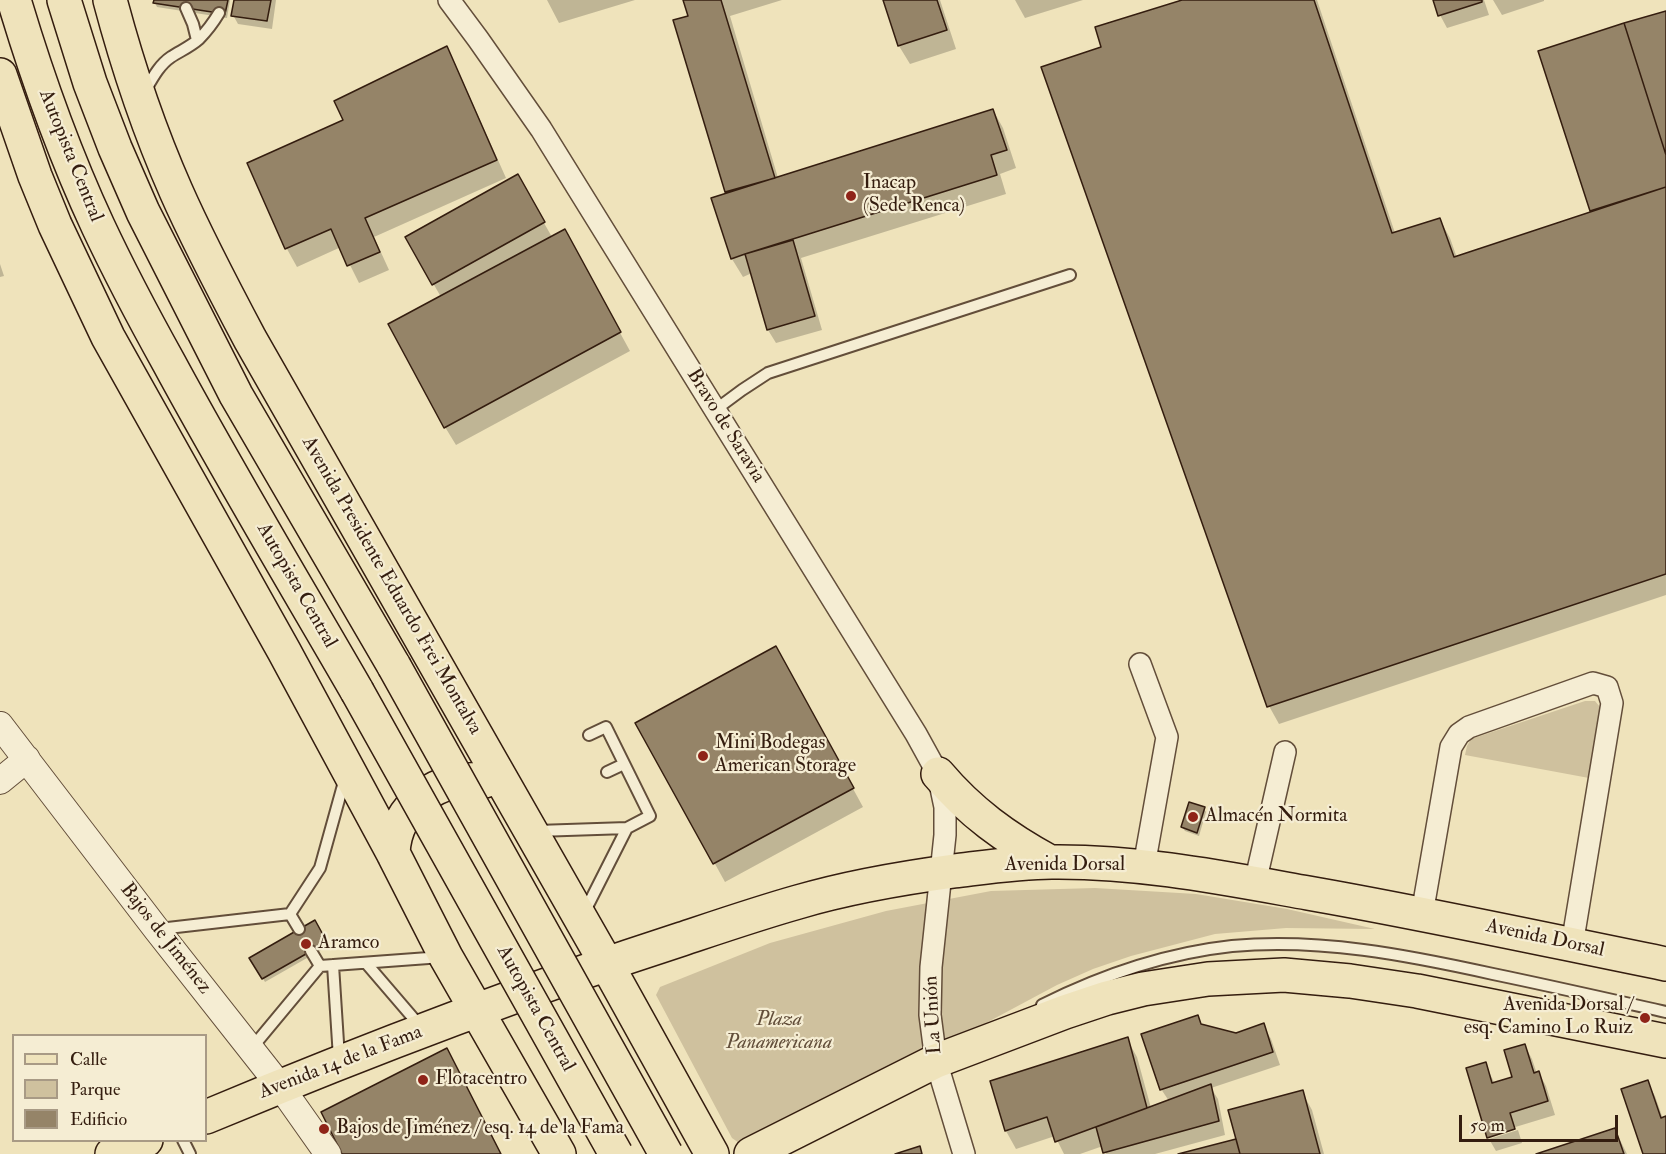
<!DOCTYPE html>
<html>
<head>
<meta charset="utf-8">
<style>
  body { margin:0 }
  #map { position:relative; width:1666px; height:1154px; overflow:hidden; background:#efe3bb; font-family:"IM FELL Double Pica",serif }
  canvas { display:block }
  .legend { position:absolute; left:12px; top:1034px; width:195px; height:108px; box-sizing:border-box; background:#f5edd3; border:2px solid #a89a85; margin:0; padding:8px 10px; list-style:none; font-size:18px; color:#341d0f }
  .legend li { display:flex; align-items:center; gap:12px; height:30px }
  .legend b { width:30px; border:2px solid #a89a85 }
  .scale { position:absolute; left:1459px; top:1115px; width:159px; height:27px; box-sizing:border-box; border:3px solid #341d0f; border-top:0; padding-left:8px; font-size:18px; line-height:21px; white-space:nowrap; color:#341d0f; -webkit-text-stroke:4px #f5edd3; paint-order:stroke }
</style>
</head>
<body>
<div id="map">
<canvas width="1666" height="1154"></canvas>
<ul class="legend">
<li><b style="height:8px;background:#efe3bb"></b>Calle</li>
<li><b style="height:16px;background:#cfc19e"></b>Parque</li>
<li><b style="height:16px;background:#958468"></b>Edificio</li>
</ul>
<div class="scale">50 m</div>
</div>
<script>
const ctx = document.querySelector('canvas').getContext('2d');
ctx.lineJoin = 'round';
function paint(path, color) {
  ctx.fillStyle = color;
  ctx.fill(path, 'evenodd');
}
function trace(path, color, width, dash) {
  ctx.strokeStyle = color;
  ctx.lineWidth = width;
  ctx.lineCap = dash ? 'butt' : 'round';
  ctx.setLineDash(dash || []);
  ctx.stroke(path);
}
function write(font, color, halo, rows, align = 'center') {
  ctx.font = font + ' "IM FELL Double Pica",serif';
  ctx.lineWidth = 4.5;
  ctx.setLineDash([]);
  ctx.textBaseline = 'middle';
  ctx.strokeStyle = halo;
  ctx.fillStyle = color;
  for (const [text, x, y, turn = 0] of rows) {
    ctx.save();
    ctx.translate(x, y);
    ctx.rotate((+turn || 0) * Math.PI / 180);
    ctx.textAlign = isNaN(turn) ? turn : align;
    if (halo) ctx.strokeText(text, 0, 0);
    ctx.fillText(text, 0, 0);
    ctx.restore();
  }
}
paint(new Path2D(`
  M1585 701H1595L1600 707 1589 778 1465 755 1467 746 1471 739Z
  M1095 888 1196 894 1287 909 1375 929 1286 928 1215 934 1131 956 1093 969 1057 985 956 1039 742 1145 732 1138 656 995 660 987 770 943 886 911 991 891Z`), '#cfc19e');
paint(new Path2D(`
  M155 0H230L227 18 157 7 155 3Z
  M235 0H276L272 29 238 24 233 15Z
  M547 0H635L559 23Z
  M685 0H782L730 16 778 178 993 110 1003 128 1016 168 1000 174 1006 194 801 258 822 330 776 343 768 330 752 273 743 277 732 259 713 199 727 193 675 21 690 17Z
  M884 0H940L956 49 910 64 899 46Z
  M1015 0H1083L1025 18Z
  M1187 0H1317L1395 233 1440 220 1450 238 1457 258 1592 212 1540 51 1666 12V595L1279 724 1269 706 1103 48Z
  M1435 0H1484L1489 15 1447 28 1440 15Z
  M1493 0H1544V1L1502 15Z
  M446 48 456 66 506 178 374 237 389 270 359 283 341 247 297 267 287 249 249 163 345 121Z
  M517 176 552 237 574 249 630 351 456 445 445 427 441 297 407 238Z
  M0 264 4 276 0 277Z
  M786 666 863 807 725 882 637 723Z
  M1204 809 1206 812 1199 836 1185 831 1182 827Z
  M314 922 328 946 265 982 251 958Z
  M1197 1017 1203 1026 1236 1034 1263 1025 1271 1039 1280 1065 1211 1088 1218 1099 1225 1135 1155 1154H1106L1103 1146 1080 1154H1064L1055 1136 1016 1149 1006 1131 1127 1039 1137 1057 1151 1108 1169 1101 1161 1089Z
  M1525 1046 1532 1059 1537 1074 1539 1073 1546 1086 1555 1115 1489 1135V1138L1485 1064 1495 1084 1514 1078Z
  M1647 1082 1655 1096 1663 1119 1666 1118V1154H1645Z
  M1302 1092 1312 1110 1324 1154H1184L1237 1140Z
  M1518 1130 1522 1143 1496 1151 1489 1139Z
  M1615 1130 1627 1154H1541Z`), '#0003');
const building = new Path2D(`
  M154 0H228L225 14 153 3Z
  M234 0H271L267 21 231 16Z
  M683 0H721L775 178 725 192 673 20 688 16Z
  M883 0H937L947 30 898 46Z
  M1182 0H1314L1392 233 1440 218 1454 257 1666 187V574L1267 707 1041 67 1101 47 1095 27Z
  M1433 0H1482V2L1438 16Z
  M1666 11V155L1624 23Z
  M1624 23 1666 155V187L1590 211 1538 51Z
  M447 46 497 160 365 218 380 252 347 266 331 229 285 249 247 163 343 120 334 101Z
  M993 109 1007 150 991 155 997 175 745 254 731 259 711 198Z
  M518 174 545 222 432 285 405 237Z
  M565 229 621 332 444 428 388 324Z
  M793 240 815 316 767 330 745 254Z
  M776 646 854 788 713 864 635 723Z
  M1189 802 1205 807 1197 833 1181 827Z
  M315 920 327 942 262 979 249 958Z
  M1198 1015 1201 1024 1236 1033 1264 1023 1273 1052 1160 1090 1141 1034Z
  M1128 1037 1147 1108 1055 1142 1047 1117 1005 1131 990 1081Z
  M1525 1044 1534 1073 1539 1071 1548 1101 1510 1113 1515 1129 1487 1138 1466 1068 1486 1062 1492 1083 1512 1077 1504 1050Z
  M447 1048 501 1154H342L321 1112Z
  M1648 1080 1661 1118 1666 1116V1154H1643L1621 1089Z
  M1211 1084 1219 1121 1103 1153 1096 1127Z
  M1303 1090 1320 1154H1240L1228 1110Z
  M1615 1128 1624 1154H1536Z
  M1236 1139 1240 1154H1178Z
  M920 1146 922 1154H895Z`);
paint(building, '#958468');
trace(building, '#341d0f', 1.5);
const service = new Path2D(`
  M186 8 193 24 197 40
  M145 91C152 79 159 65 171 57 180 51 190 47 199 39 207 31 213 23 219 13
  M715 410 742 390 768 373 1070 275
  M607 772 624 764
  M537 831 627 828 650 816 606 727 589 735
  M584 913 627 828
  M159 929 290 914
  M299 929 290 914 320 868 345 778
  M311 951 320 966 442 957
  M366 963 420 1026
  M333 965 339 1058
  M1042 1005C1100 976 1167 953 1232 946 1320 938 1407 955 1493 974 1551 986 1608 999 1666 1012
  M251 1049 320 966
  M183 1140 190 1154`);
const minor = new Path2D(`
  M449 0 478 39 541 129 916 734 938 774 945 807V835L931 967 930 1015 936 1061 964 1154
  M1140 664 1167 737 1144 866
  M1255 883 1285 752
  M1422 914 1451 747 1459 734 1469 727 1593 683 1607 687 1612 703 1572 945`);
const tertiary = new Path2D(`
  M0 725 157 930 280 1086 328 1154
  M0 781 27 759`);
const primary = new Path2D(`
  M110 0C127 64 149 130 176 191 198 241 224 290 250 339L606 963 712 1154
  M0 75 35 176 55 225 108 337 284 651 393 853 446 957 559 1154
  M938 774C970 812 1006 838 1050 862
  M393 853C395 806 440 773 485 781
  M206 1117C362 1052 521 991 682 939 721 926 759 913 798 902 849 887 902 878 954 871 987 867 1020 862 1052 862 1139 861 1224 878 1308 893 1428 914 1547 940 1666 964
  M112 1154 146 1140
  M751 1154 936 1061 1065 1012 1107 998 1143 989 1208 979 1284 975 1350 981 1417 991 1666 1041`);
const motorway = new Path2D(`
  M14 0C37 77 64 153 98 226 120 273 144 318 169 363 229 474 294 582 357 691
  M64 0 90 83 115 148 143 212 236 395 394 666`);
trace(service, '#634e3a', 14);
trace(minor, '#634e3a', 24);
trace(tertiary, '#634e3a', 28);
trace(primary, '#341d0f', 36);
trace(motorway, '#341d0f', 36);
trace(service, '#f5edd3', 10);
trace(minor, '#f5edd3', 21);
trace(tertiary, '#f5edd3', 26);
trace(primary, '#efe3bb', 33);
trace(motorway, '#efe3bb', 33);
const motorwayBridge = new Path2D(`
  M394 666 666 1154
  M357 691 616 1154`);
trace(motorwayBridge, '#341d0f', 36, []);
trace(motorwayBridge, '#efe3bb', 33);
for (const [x, y, r, color] of [
  [851,196,6,"#8f2418"],
  [703,756,6,"#8f2418"],
  [1193,817,6,"#8f2418"],
  [306,944,6,"#8f2418"],
  [1645,1018,6,"#8f2418"],
  [423,1080,6,"#8f2418"],
  [324,1129,6,"#8f2418"]
]) {
  const dot = new Path2D();
  dot.arc(x, y, r, 0, 2 * Math.PI);
  ctx.fillStyle = color;
  ctx.fill(dot);
  trace(dot, '#f5edd3', 2);
}
write('20px', '#341d0f', '#f5edd3', [
  ["Autopista Central",70,156,68],
  ["Bravo de Saravia",725,426,58],
  ["Autopista Central",296,586,60],
  ["Avenida Presidente Eduardo Frei Montalva",391,586,60],
  ["Avenida Dorsal",1065,866],
  ["Bajos de Jiménez",165,939,52],
  ["Avenida Dorsal",1545,939,12],
  ["Autopista Central",535,1009,61],
  ["La Unión",934,1015,-93],
  ["Avenida 14 de la Fama",341,1063,-21]
]);
write('20px', '#341d0f', '#f5edd3', [
  ["Inacap",863,184],
  ["(Sede Renca)",863,207],
  ["Mini Bodegas",715,744],
  ["American Storage",715,767],
  ["Almacén Normita",1205,817],
  ["Aramco",318,944],
  ["Avenida Dorsal /",1633,1006,"right"],
  ["esq. Camino Lo Ruiz",1633,1029,"right"],
  ["Flotacentro",435,1080],
  ["Bajos de Jiménez / esq. 14 de la Fama",336,1129]
], 'left');
write('italic 20px', '#624e3a', '#f5edd3', [
  ["Plaza",779,1021],
  ["Panamericana",779,1044]
]);
</script>
</body>
</html>
